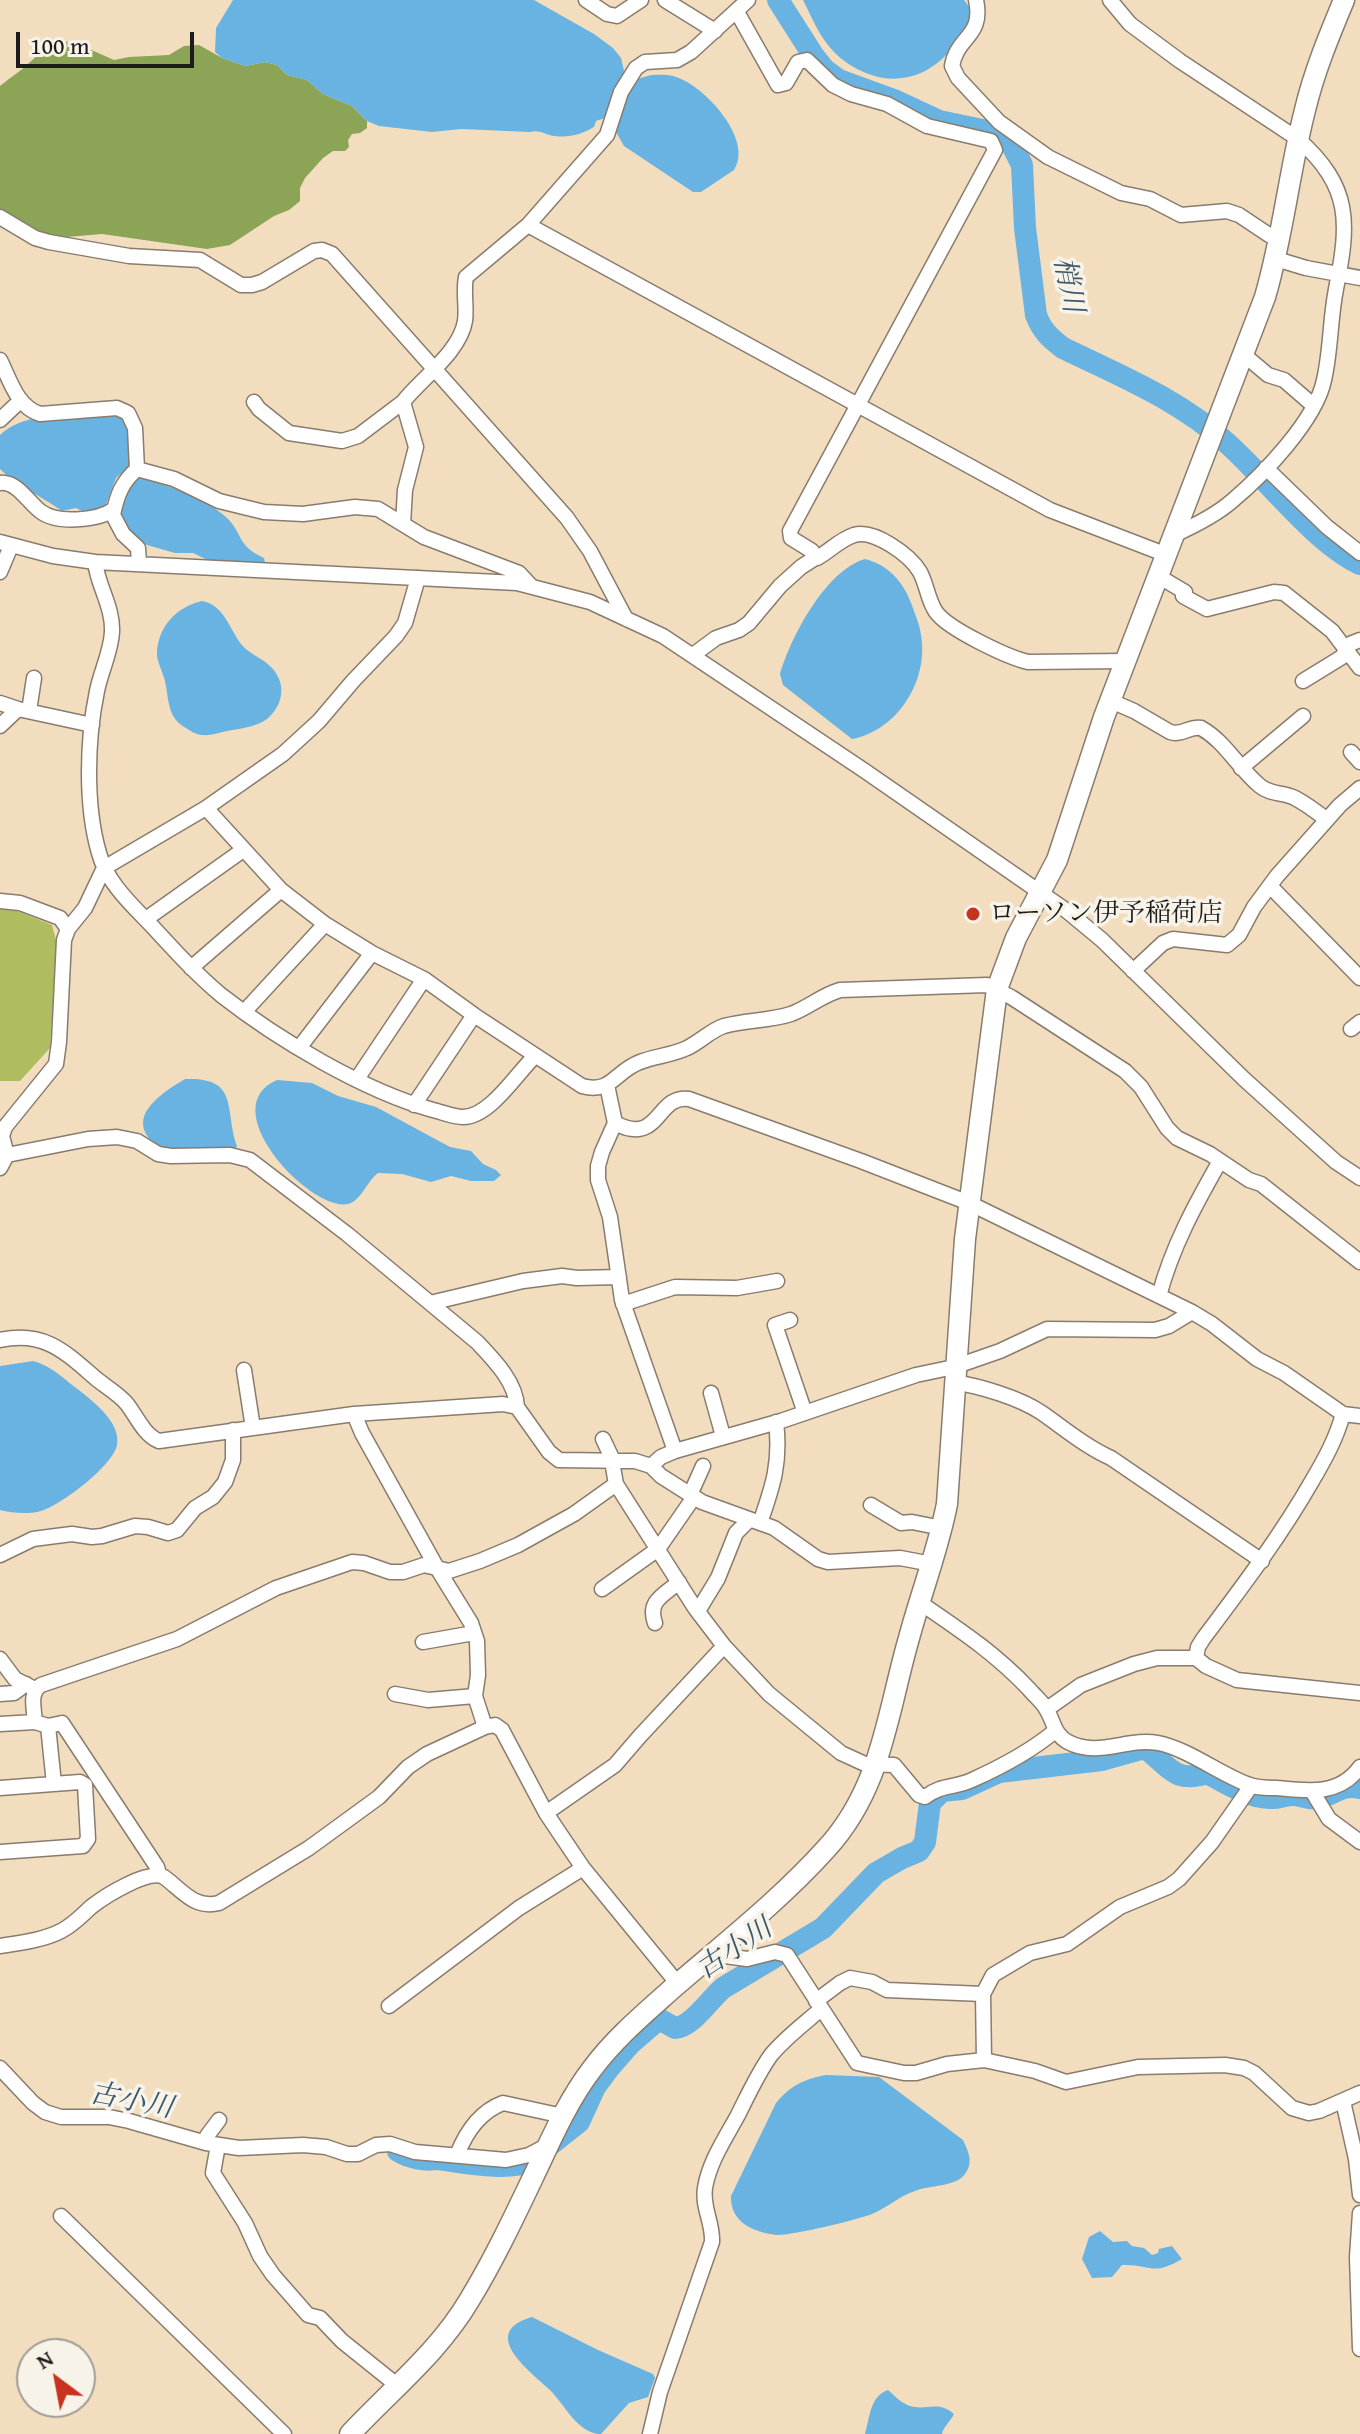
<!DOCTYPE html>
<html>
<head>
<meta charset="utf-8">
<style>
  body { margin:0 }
  #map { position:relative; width:1360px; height:2434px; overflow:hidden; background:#f3ddbf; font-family:"Gentium Book Plus",serif }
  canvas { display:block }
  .north { position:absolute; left:16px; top:2338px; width:80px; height:80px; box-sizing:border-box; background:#f7f3e8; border:2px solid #9f9d96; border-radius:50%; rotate:328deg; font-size:22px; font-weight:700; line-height:32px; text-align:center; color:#1c1c1c }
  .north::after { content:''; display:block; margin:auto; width:28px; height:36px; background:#c8321e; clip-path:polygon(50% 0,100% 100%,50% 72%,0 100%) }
  .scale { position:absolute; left:16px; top:32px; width:178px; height:36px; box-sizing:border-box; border:4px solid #1c1c1c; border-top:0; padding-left:10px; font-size:24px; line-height:28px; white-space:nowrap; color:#1c1c1c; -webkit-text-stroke:6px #f7f3e8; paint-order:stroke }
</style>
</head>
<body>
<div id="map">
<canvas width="1360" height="2434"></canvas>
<div class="north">N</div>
<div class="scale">100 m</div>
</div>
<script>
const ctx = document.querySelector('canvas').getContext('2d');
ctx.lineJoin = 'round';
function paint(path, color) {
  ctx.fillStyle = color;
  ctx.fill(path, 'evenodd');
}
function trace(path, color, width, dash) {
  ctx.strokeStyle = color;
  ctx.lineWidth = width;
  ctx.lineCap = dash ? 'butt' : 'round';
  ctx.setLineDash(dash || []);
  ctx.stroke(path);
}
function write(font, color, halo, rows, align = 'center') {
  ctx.font = font + ' "Gentium Book Plus","Noto Serif JP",serif';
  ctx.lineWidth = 7;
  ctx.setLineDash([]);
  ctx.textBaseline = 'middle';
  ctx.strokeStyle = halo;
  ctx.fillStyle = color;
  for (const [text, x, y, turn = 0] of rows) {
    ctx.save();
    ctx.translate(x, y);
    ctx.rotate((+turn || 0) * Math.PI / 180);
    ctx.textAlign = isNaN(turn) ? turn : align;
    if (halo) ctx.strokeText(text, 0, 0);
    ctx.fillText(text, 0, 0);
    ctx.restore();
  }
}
paint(new Path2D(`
  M0 909 17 911 52 925 57 944 50 1048 20 1081H0Z`), '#afbd60');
paint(new Path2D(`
  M71 41 114 60 129 57 169 55 184 46 199 45 222 58 245 66 265 62 277 65 287 75 307 80 323 94 352 106 367 121V128L360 133 352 134 348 140 349 147 345 151H333L323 158 305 178 300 188V201L289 210 274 216 230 245 207 249 102 234 55 238 37 233 0 209V86C8 79 18 73 26 66 43 50 48 43 71 41Z`), '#8ba456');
paint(new Path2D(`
  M233 0H534L594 34 613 48 621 58 625 75 611 98 605 118 596 121 594 127C582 134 570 138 555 136 545 135 540 129 530 132L461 129 432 132 379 126 367 121 352 106 323 94 307 80 287 75 277 65 265 62 245 66 222 58 215 52 216 28Z
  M803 0H964C969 6 974 13 972 22 971 27 964 33 961 37 946 58 928 75 902 78 879 82 851 69 835 53 820 38 812 18 803 0Z
  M651 75C659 75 668 74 676 77 705 86 754 140 734 170L701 192H693L624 146 615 130 618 115 634 80Z
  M115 414 129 420 133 463 116 478 105 507 86 513 76 508 62 511C42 496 17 487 0 469V435C24 410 82 415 115 414Z
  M143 477C167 485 210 501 227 518 244 535 236 545 264 558L265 563 212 562 193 553H175L147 545 134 539 118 518C121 501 124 483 143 477Z
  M865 559C892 566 906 586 914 611 917 619 920 627 921 635 929 681 897 731 852 739L783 685 780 674C791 637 825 571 865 559Z
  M202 601C224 605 229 628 241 644 249 654 262 658 270 666 287 682 284 705 267 719 257 726 244 728 233 730 223 731 212 736 202 735 197 735 190 731 186 728 167 718 169 699 165 681 163 672 156 660 157 652 159 625 177 607 202 601Z
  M185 1079C240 1077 224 1109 237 1146L234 1151C218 1151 177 1155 164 1150 157 1147 150 1141 146 1134 133 1110 167 1090 185 1079Z
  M277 1080 312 1083 338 1096 376 1107 450 1147 471 1151 483 1164 496 1170 501 1175 494 1181H471L451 1176 431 1182 402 1174 378 1173C367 1181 361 1201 348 1204 311 1212 212 1108 277 1080Z
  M33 1361C52 1366 65 1380 80 1391 95 1403 121 1423 117 1445 113 1466 57 1509 37 1512 26 1514 11 1513 0 1510V1366Z
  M826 2075 879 2077 963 2140C968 2151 974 2162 965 2174 956 2187 929 2185 915 2191 899 2196 887 2208 872 2214 857 2220 790 2236 776 2235 753 2232 730 2222 731 2196L776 2103C790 2086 804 2079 826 2075Z
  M1100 2231 1113 2242 1127 2241 1132 2246 1144 2248 1152 2255 1158 2253 1159 2249 1172 2246 1182 2259C1151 2277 1152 2264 1122 2265L1112 2277 1092 2278 1082 2259 1089 2237Z
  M532 2317 598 2350 653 2374 655 2378 648 2397 629 2403 601 2434C578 2434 565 2405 550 2390 531 2372 477 2333 532 2317Z
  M888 2390C895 2396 901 2403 910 2406 927 2411 938 2400 954 2414 951 2421 943 2427 942 2434H865C870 2417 870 2396 888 2390Z`), '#68b3e1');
trace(new Path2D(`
  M778 0 813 55 824 69 839 80 894 100 939 121 992 132 1004 137 1011 143 1022 165 1025 228 1036 315C1042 331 1050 338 1063 348 1121 376 1180 400 1228 444 1267 479 1314 542 1360 564
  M398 2151C409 2158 425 2161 438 2159 462 2162 508 2172 530 2161L579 2122 595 2087 609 2068 630 2044 659 2019 675 2028C692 2027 709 2000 723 1988L823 1928 876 1873 902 1858 919 1851 925 1842 930 1803 942 1791 962 1789 999 1772 1102 1760 1145 1748C1169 1765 1173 1784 1207 1773 1227 1784 1247 1797 1270 1798 1279 1799 1286 1794 1295 1795 1304 1796 1310 1800 1319 1798 1336 1794 1340 1784 1360 1788`), '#68b3e1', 22);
const street = new Path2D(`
  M586 0 607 14 617 16 641 0
  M665 0 715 31
  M976 0C984 37 957 36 952 66L958 78 999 122 1048 157 1121 193 1150 199 1181 215 1227 211 1239 215 1269 235 1280 237
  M1110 0 1130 24 1180 61 1298 139C1352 187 1349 223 1336 289 1330 319 1331 350 1324 380 1316 420 1263 475 1232 501 1216 515 1194 526 1174 535
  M737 12 778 85 786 83 798 62 807 60 833 85 851 94 887 104 927 126 991 141 995 150 790 531 791 538 812 551 815 558H817C830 551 839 540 854 535 874 529 910 555 920 572 927 585 928 601 936 612 948 629 1007 657 1028 662L1125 661
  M0 217 35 238 49 242 129 256 200 260 241 285H252L262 282 314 251 322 250 332 254 567 518 590 551 626 619
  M528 225 1050 510 1167 555
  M1276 259 1306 268 1360 278
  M1243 354 1268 375 1284 380 1314 406
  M0 360C10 380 17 407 40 414L117 408 128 413 135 428 137 469
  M254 402 259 409 289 433 342 441 358 436 403 402
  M0 420 20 401
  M1266 468 1327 527 1360 553
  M0 483C17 481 28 502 40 511 56 524 98 521 114 509
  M403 524 405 490 416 447 403 402C421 379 460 352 465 321 467 307 463 292 466 277L528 225 607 135 621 92 636 68 645 62 677 60 691 52 748 0
  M0 542 53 556 95 562 517 583 590 602 663 636 865 771 1067 911 1102 940 1244 1079 1336 1162 1360 1178
  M95 562C98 587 113 606 112 632 111 652 101 671 97 691 87 739 85 805 99 853 107 883 132 905 152 926 174 950 196 974 221 995 277 1039 364 1091 433 1110 442 1112 453 1117 463 1117 490 1117 517 1073 535 1056
  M139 563 138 548 123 534 113 515C117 495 122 482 137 469L174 479 219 501 264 512 303 514 355 507 378 509 424 537 519 573 532 587
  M0 572 11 546
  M1158 576 1185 592 1183 596 1207 609 1274 592 1284 593 1332 631 1360 668
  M693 655 716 638 739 630 749 623 780 586 801 567 815 558
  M1303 681 1342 657 1350 644 1360 640
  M1111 701 1134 711 1170 732C1182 736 1189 726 1201 728 1226 742 1238 768 1260 786 1271 795 1283 792 1295 798 1306 804 1317 812 1327 820
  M0 703 18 709 92 725
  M29 711 34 678
  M0 726 18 709
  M1351 752 1360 762
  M1241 768 1303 716
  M206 808 281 890 325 924 372 953 424 979 474 1015 582 1086C612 1094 615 1071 640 1062 655 1056 673 1055 687 1048 700 1042 711 1030 724 1026 746 1020 769 1021 791 1014 808 1008 822 995 840 990L987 985 1011 997 1125 1071 1141 1087 1167 1128 1177 1138 1210 1154 1249 1180 1261 1184 1360 1262
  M1270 886 1360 978
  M0 901 20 903 60 918 68 929
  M146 919 243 850
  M191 968 281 890
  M1133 971 1163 943 1173 939 1227 945 1239 935 1254 907 1277 876 1340 805 1360 788
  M244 1012 325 924
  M1351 1029 1360 1022
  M299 1048 372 953
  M357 1079 424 979
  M607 1085 615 1123 602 1152 598 1166V1180L610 1217 622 1300 675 1451
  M414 1105 474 1015
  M615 1123C660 1147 656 1094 689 1099L861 1161 969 1203 1192 1312 1212 1324 1257 1359 1284 1373 1343 1414 1360 1416
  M7 1155 88 1139 117 1137 137 1141 158 1154 171 1156 230 1155 250 1160 347 1234 477 1342C494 1360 516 1382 517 1407
  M0 1168 7 1155 2 1136 5 1127 56 1064 59 1042 64 940 68 929 85 908 104 868 206 808 283 754 319 721 353 681 396 636 405 623 418 578
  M1159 1296C1172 1247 1195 1205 1220 1161
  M430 1303 523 1281 562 1276 577 1278 619 1277
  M623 1304 675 1287 737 1288 777 1281
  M790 1320 775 1325 805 1413
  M0 1340C43 1331 63 1350 93 1376 104 1386 118 1393 127 1404 137 1417 144 1435 159 1441L354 1414 503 1404 517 1407 549 1452 559 1460 635 1461 651 1466 661 1476 702 1502 774 1528 818 1559 828 1562 900 1558 932 1564
  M244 1370 253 1428
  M953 1382C980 1386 1020 1398 1042 1413 1065 1429 1085 1446 1111 1458L1262 1561
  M711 1393 723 1436
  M354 1414 362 1433 437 1568 471 1623 477 1641 478 1675 475 1696 485 1727
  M651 1466 661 1457 675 1451 781 1421 916 1375 954 1367 1000 1351 1047 1329 1155 1330 1169 1326 1192 1312
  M690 1495 703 1466
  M871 1505 901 1523 912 1522 942 1528
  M760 1523C773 1486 781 1462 776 1422
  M0 1555 33 1539 56 1536 72 1534 92 1537 102 1536 135 1526 148 1527 168 1533 177 1530 195 1508 213 1497 225 1482 233 1460V1430
  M602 1589 658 1549 694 1497
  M919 1602C960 1630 995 1653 1029 1689 1034 1695 1041 1701 1045 1707 1054 1720 1053 1734 1068 1742 1098 1758 1128 1737 1158 1743 1188 1749 1218 1773 1247 1784 1256 1788 1267 1788 1277 1788 1308 1791 1339 1796 1360 1767
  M698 1611 718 1578 736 1533 749 1520
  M655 1623C647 1601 664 1595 679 1582
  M423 1642 474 1633
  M724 1646 769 1694 841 1753 865 1764 894 1765 919 1795 925 1797C942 1784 955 1788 972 1780 1001 1767 1031 1751 1055 1731
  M1196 1658 1198 1647 1203 1639C1242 1587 1280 1537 1312 1481 1325 1459 1336 1439 1343 1414
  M0 1659 15 1679 35 1689
  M0 1694 14 1693 26 1684
  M395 1694 428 1700 475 1696
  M1047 1709 1081 1685 1134 1664 1157 1658H1196L1206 1666 1237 1680 1360 1693
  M35 1722C34 1708 29 1693 41 1685L177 1639 276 1588 352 1562 364 1563 390 1572H403L424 1565 449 1571 480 1561 518 1545 574 1514 616 1484
  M0 1724 35 1722 48 1726 54 1784
  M48 1726 62 1723 157 1867 159 1874
  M0 1788 80 1782 85 1785 88 1839 83 1846 0 1852
  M1312 1791 1329 1819 1360 1842
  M546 1813 615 1765 640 1736 724 1646 695 1608 616 1484 611 1456 603 1439
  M0 1946C19 1943 44 1940 61 1931 73 1925 81 1916 91 1907 105 1896 148 1869 164 1877 183 1891 194 1909 219 1903L309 1848 379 1797 408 1767 427 1754 485 1727 495 1725 502 1730 546 1813 583 1868 678 1984
  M711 1954 747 1959 775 1952 787 1955 857 2063 904 2073H916L947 2064 984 2060 1035 2071 1066 2082 1138 2067 1225 2065 1244 2068 1254 2073 1292 2108 1309 2113 1319 2111 1360 2093
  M816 2001 840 1983 850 1978 872 1982 887 1990 983 1994
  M389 2006 519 1908 583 1868
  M984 2060 983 1994 993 1975 1030 1953 1067 1944 1120 1907 1168 1887 1179 1879 1212 1842 1251 1786
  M0 2068 33 2103 45 2112 61 2117H109L129 2121 206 2143 239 2148 303 2145 326 2147 347 2154H358L376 2145 390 2144 415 2152 506 2160 529 2155 548 2145
  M1343 2101 1356 2159 1360 2195
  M206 2143 207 2136 219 2120
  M218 2145 213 2173 245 2223 260 2256 273 2275 308 2315 320 2318 342 2341 398 2386
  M457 2155C466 2132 479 2112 503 2103L563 2116
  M1360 2213 1357 2257 1360 2349
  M61 2216 284 2434
  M650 2434 660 2392 712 2242C713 2222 702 2208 705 2188 709 2162 726 2137 738 2115 748 2095 758 2073 771 2055 786 2037 804 2024 821 2009`);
const secondary = new Path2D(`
  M350 2434C392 2389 439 2352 470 2299 495 2258 516 2213 537 2169 553 2135 569 2099 592 2069 615 2038 645 2013 673 1988 725 1943 780 1900 826 1849 882 1788 887 1714 909 1638 921 1593 938 1550 947 1504L965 1239 997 989 1016 938 1057 860 1104 717 1265 297C1283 236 1289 172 1305 110 1314 72 1329 36 1344 0`);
trace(street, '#887c6e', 17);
trace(secondary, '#887c6e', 23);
trace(street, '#fff', 14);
trace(secondary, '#fff', 20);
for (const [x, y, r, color] of [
  [973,914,8,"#c8321e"]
]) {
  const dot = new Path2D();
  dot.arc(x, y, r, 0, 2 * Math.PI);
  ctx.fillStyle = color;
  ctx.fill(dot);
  trace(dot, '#f7f3e8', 3);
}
write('26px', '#1c1c1c', '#f7f3e8', [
  ["ローソン伊予稲荷店",989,914]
], 'left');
write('italic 28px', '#3a586b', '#f7f3e8', [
  ["梢川",1067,285,79],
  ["古小川",735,1950,-34],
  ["古小川",131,2102,11]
]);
</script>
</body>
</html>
